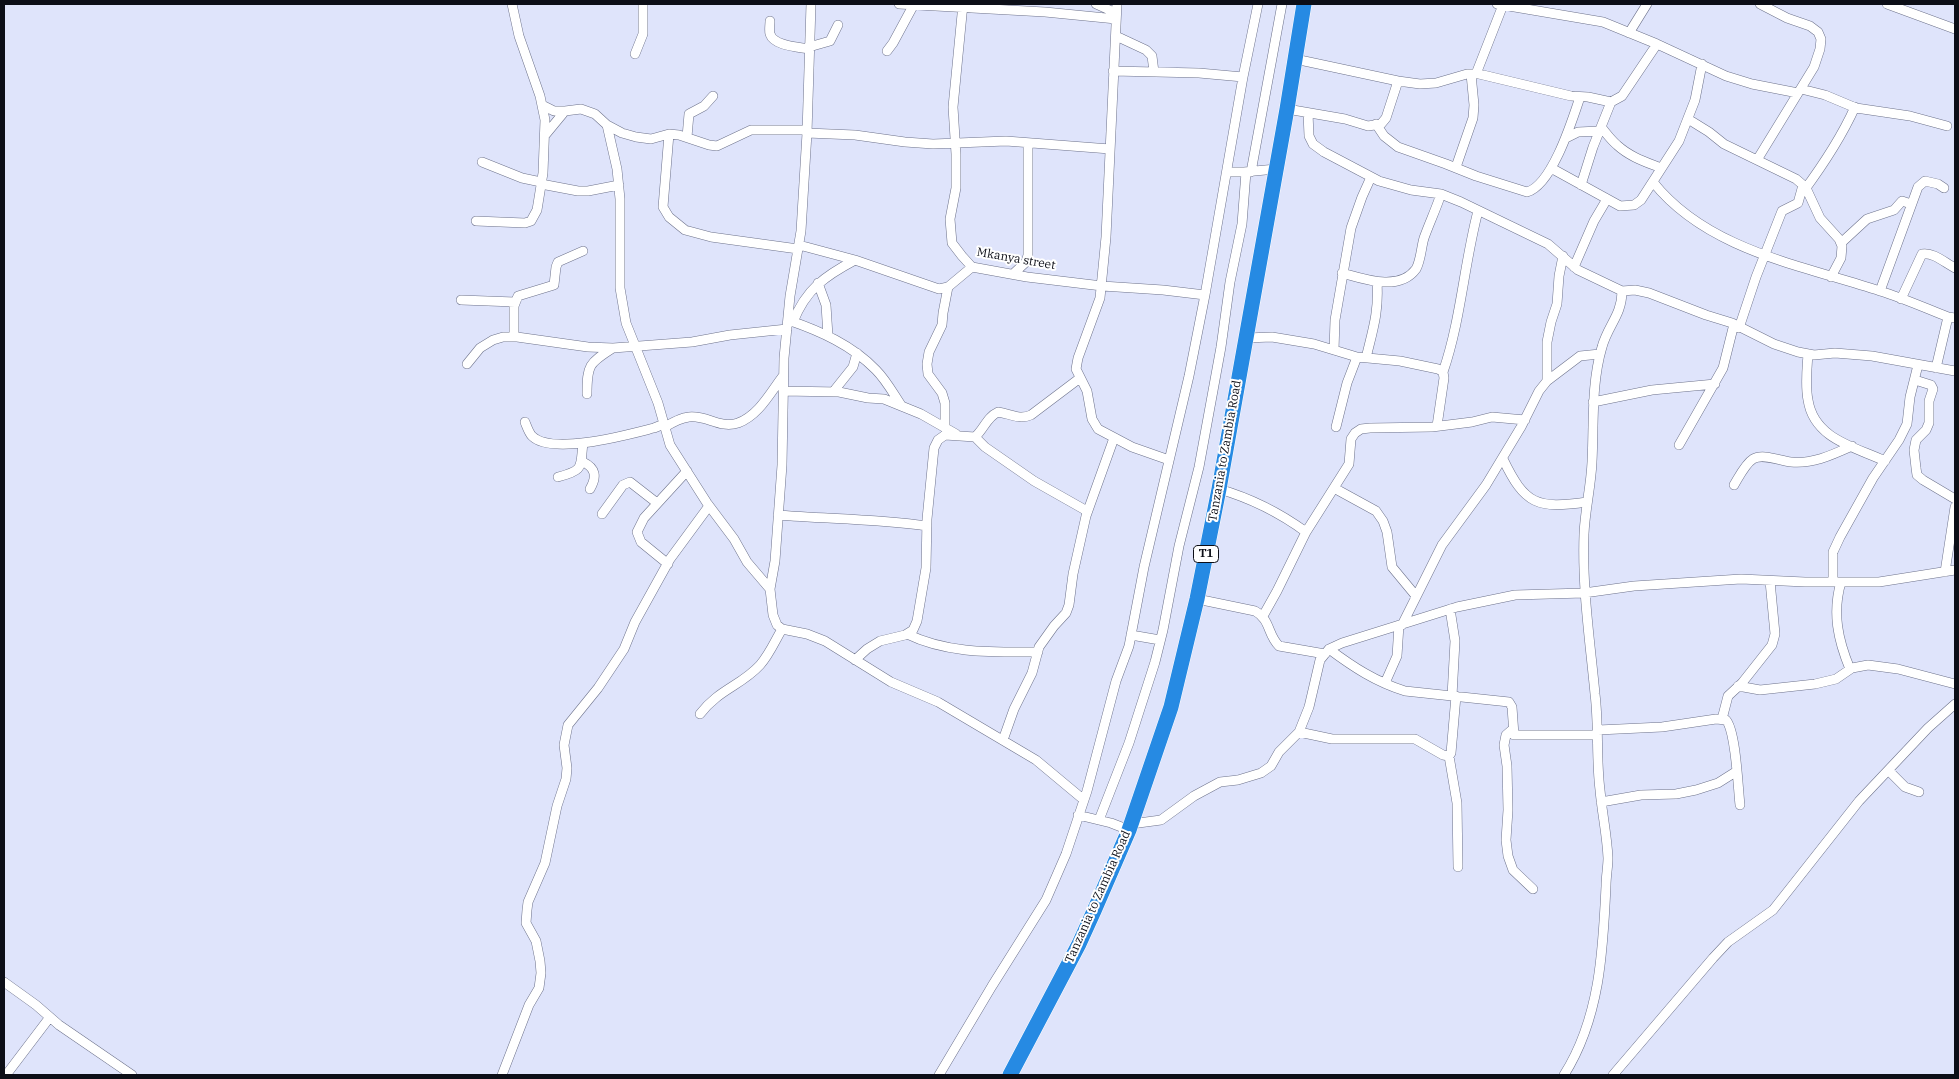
<!DOCTYPE html>
<html>
<head>
<meta charset="utf-8">
<style>
  body { margin:0 }
  #map { position:relative; width:1959px; height:1079px; overflow:hidden; background:#dfe4fb; font-family:"IBM Plex Serif",serif }
  canvas { display:block }
  .frame { position:absolute; inset:0; border:5px solid #0c0e17; pointer-events:none }
</style>
</head>
<body>
<div id="map">
<canvas width="1959" height="1079"></canvas>
<div class="frame"></div>
</div>
<script>
const ctx = document.querySelector('canvas').getContext('2d');
ctx.lineJoin = 'round';
function trace(path, color, width, dash) {
  ctx.strokeStyle = color;
  ctx.lineWidth = width;
  ctx.lineCap = dash ? 'butt' : 'round';
  ctx.setLineDash(dash || []);
  ctx.stroke(path);
}
function write(font, color, halo, rows, align = 'center') {
  ctx.font = font + ' "IBM Plex Serif",serif';
  ctx.lineWidth = 4;
  ctx.setLineDash([]);
  ctx.textBaseline = 'middle';
  ctx.strokeStyle = halo;
  ctx.fillStyle = color;
  for (const [text, x, y, turn = 0] of rows) {
    ctx.save();
    ctx.translate(x, y);
    ctx.rotate((+turn || 0) * Math.PI / 180);
    ctx.textAlign = isNaN(turn) ? turn : align;
    if (halo) ctx.strokeText(text, 0, 0);
    ctx.fillText(text, 0, 0);
    ctx.restore();
  }
}
const street = new Path2D(`
  M811 4 807 133 801 231 790 296 784 358 782 465 775 561 770 589 773 615 777 625 782 629 807 634 825 641 891 682 938 702 1036 760 1084 800
  M899 4 1045 12 1116 19
  M963 4 953 107 956 154V188L950 219 952 243 962 256 972 267 1027 277 1102 286 1163 290 1205 295
  M1096 4 1116 13
  M1117 4 1106 237 1100 298 1078 358 1076 369 1087 391 1092 419 1098 429 1132 447 1169 460
  M1497 4 1603 22 1657 44 1726 76 1752 84 1798 93
  M1887 4 1955 29
  M770 21C770 25 769 30 770 34 774 46 798 47 809 49
  M1629 33 1647 4
  M1116 36 1146 50 1152 56 1154 72
  M809 47 830 41 838 25
  M887 51 893 43 913 6
  M635 54 643 34V4
  M1295 59 1398 81 1420 84 1436 83 1467 74H1479L1571 96 1588 97 1611 102 1622 96 1657 44
  M1113 71 1199 73 1243 77
  M1476 74 1503 5
  M1801 89 1825 95 1856 108 1910 116 1947 126
  M542 105 554 111H565L581 109 595 114 607 125 622 133 636 137 651 139 669 134 679 135 709 145 717 146 751 130H807
  M1287 109 1345 119 1368 126 1381 124 1386 118 1398 81
  M1308 113 1309 136 1313 144 1324 152 1379 181 1411 190 1441 194 1461 202 1548 244 1578 270 1622 291C1622 315 1608 325 1602 347 1591 384 1594 424 1592 462 1591 486 1585 510 1584 534 1582 588 1590 641 1595 694 1599 726 1596 758 1600 790 1602 813 1607 835 1608 858 1608 867 1606 876 1606 886 1603 951 1600 1018 1564 1075
  M1688 119 1709 132 1724 144 1796 179 1803 185 1798 203 1782 211 1756 277 1739 328
  M1376 124 1384 136 1398 147 1446 164 1476 176 1527 192C1552 185 1572 121 1580 97
  M607 125 617 169 620 199V288L626 323 658 403 670 445 707 503 734 539 747 562 770 589
  M1601 127C1606 133 1611 140 1617 145 1630 157 1646 162 1661 168
  M807 133 855 135 905 142 933 144 1006 141 1110 149
  M546 134 565 111
  M669 134 663 207 669 217 685 230 711 237 798 249
  M687 137 689 114 704 106 713 96
  M1566 138 1578 132 1599 131
  M1757 160 1814 67 1820 49 1821 39 1818 32 1810 26 1787 18 1760 4
  M482 162 522 178 541 182
  M1456 167 1473 118 1474 105 1471 74
  M1551 168 1620 206 1634 205 1641 200 1679 141 1695 100 1702 64
  M1227 172H1244L1276 169
  M1251 172 1282 4
  M1653 182C1707 250 1801 265 1880 291 1903 298 1925 308 1948 317L1955 318
  M541 184 578 191H588L619 185
  M1581 185 1593 147 1611 102
  M1806 188 1820 218 1839 239 1842 246 1841 258 1831 277
  M1803 192C1823 165 1841 138 1855 107
  M476 221 525 223 531 221 537 210 543 173 545 120 540 96 519 36 512 4
  M1841 243 1867 219 1894 210 1902 201 1911 204
  M799 245 855 260 939 289 948 287 972 267
  M1574 267 1594 221 1607 199
  M1342 273C1364 279 1399 292 1416 269 1421 260 1421 248 1424 238 1429 224 1436 209 1441 194
  M1013 274 1026 262 1028 255V143
  M818 283 826 305 828 336
  M1622 291 1635 290 1649 293 1706 315 1732 323 1774 344 1798 352 1814 355 1835 353 1872 356 1955 371
  M1880 291 1918 187 1925 181 1938 184 1944 188
  M1901 299 1922 254C1934 252 1945 263 1955 268
  M461 300 515 302
  M788 320C820 331 852 345 876 370 886 380 893 393 901 405
  M793 322C806 289 825 276 855 260
  M514 337V306L518 296 554 285 556 267 558 262 583 251
  M1246 338 1272 337 1314 344 1357 357 1400 361 1438 369 1443 372 1444 378 1437 426
  M1334 350 1335 320 1351 228 1362 197 1371 177
  M1808 354C1807 369 1805 385 1808 400 1814 439 1855 447 1885 461
  M1366 358C1373 329 1379 312 1377 282
  M467 364 480 348 493 340 503 337H517L588 347 613 348 692 342 730 335 787 329
  M1936 368 1948 317
  M1443 372C1461 320 1464 264 1478 211
  M1915 380 1931 385 1933 389 1929 401V423L1926 430 1916 440 1914 450 1916 468 1917 475 1923 480 1955 499
  M1547 381V342L1551 322 1557 304 1559 276 1563 256
  M783 391 839 392 868 398 884 399 921 414 956 434
  M833 392 853 367 857 353
  M587 394C587 365 589 363 613 348
  M1593 402 1652 390 1715 384
  M525 422C527 427 529 433 532 436 552 456 630 434 654 428L664 424
  M665 427C673 422 680 418 689 417 707 415 720 429 738 423 759 415 770 393 783 376
  M945 427V403L942 393 928 374 927 364 929 352 942 325 943 313 948 287
  M1336 427 1347 383 1357 357
  M975 437 985 447 1034 481 1087 511
  M1679 445 1723 368 1734 324
  M1503 459C1525 505 1537 509 1587 502
  M583 462C596 468 597 477 590 489
  M558 477C585 470 580 467 583 443
  M1734 485C1739 477 1745 464 1753 459 1763 453 1780 461 1791 462 1813 464 1832 455 1852 446
  M1334 488 1376 511 1383 521 1387 532 1392 567 1416 596
  M1219 489C1250 498 1280 513 1306 532
  M602 514 623 485 630 482 657 503
  M778 515C828 519 877 519 927 526
  M668 564 641 542 637 532 644 518 687 471
  M1945 572 1955 507
  M1833 582V552L1840 537 1873 478 1899 440 1907 424 1910 397 1918 365
  M1841 582C1832 613 1838 640 1850 669
  M1197 599 1255 611C1271 620 1267 634 1279 646L1325 654
  M1450 609 1455 641 1452 696
  M1263 616 1277 591 1306 532 1349 464 1351 439 1355 433 1361 429 1370 428 1432 427 1472 422 1492 417 1525 420
  M1402 625 1442 545 1486 485 1521 427 1539 391 1547 381 1580 356 1600 354
  M907 634C948 654 993 652 1038 652
  M1131 635 1160 640
  M1329 649C1353 667 1376 682 1405 691L1509 702 1512 707 1514 735H1597
  M855 660 867 649 880 641 905 635 913 630 917 621 926 568 927 519 934 448 938 440 945 435 975 437C984 429 987 417 998 412 1011 414 1019 420 1031 415L1080 378
  M1385 683 1397 656 1399 625
  M1738 686 1760 690 1815 684 1836 679 1852 668 1868 665 1898 669 1955 684
  M700 714C718 690 742 685 760 665 769 655 775 641 782 629
  M1722 719 1728 696 1742 683 1772 645 1775 634 1770 581
  M1513 729 1506 735 1504 745 1507 766 1508 810 1506 840 1508 856 1513 870 1533 889
  M1598 730 1662 727 1716 719 1726 720C1736 731 1738 788 1740 805
  M1299 732 1332 739H1415L1443 755 1449 756 1451 753 1456 696
  M1003 740 1014 709 1032 673 1039 647 1054 626 1066 613 1069 605 1073 574 1086 516 1114 438
  M1449 756 1457 803 1458 867
  M1889 771 1905 787 1919 792
  M1601 802 1641 795 1676 794 1696 790 1718 783 1737 771
  M1078 815 1111 823 1129 830
  M1099 820 1129 743 1155 662 1163 630 1179 546 1199 467 1221 347 1230 282 1242 224 1246 172
  M1131 824 1161 820 1194 796 1220 782 1238 780 1261 773 1271 766 1279 752 1299 732 1309 707 1320 660 1329 649 1342 643 1457 607 1515 595 1584 593 1634 586 1741 579 1805 582H1879L1955 570
  M4 982 36 1005 59 1025 132 1075
  M6 1075 50 1017
  M502 1075 529 1005 539 988 541 973 540 961 536 941 526 923 527 910 528 902 545 863 557 806 566 779 567 768 564 745 568 725 598 688 624 649 635 622 670 559 709 506
  M939 1075 992 986 1046 900 1066 854 1087 791 1116 681 1129 646 1144 567 1189 376 1205 295 1243 77 1258 4
  M1613 1075 1713 958 1728 942 1773 910 1859 801 1928 728 1955 704`);
const highway = new Path2D(`
  M1010 1075 1079 944 1094 911 1129 830 1171 707 1197 599 1219 489 1287 109 1304 4`);
trace(street, '#6d728b', 10);
trace(highway, '#fff', 16);
trace(street, '#fff', 9);
trace(highway, '#268ae3', 15);
for (const [x, y, w] of [
  [1206,554,25]
]) {
  const box = new Path2D();
  box.roundRect(x - w / 2, y - 8.5, w, 17, 4);
  ctx.fillStyle = '#fff';
  ctx.fill(box);
  trace(box, '#0c0e17', 1);
}
write('bold 11px', '#0c0e17', null, [
  ["T1",1206,554]
]);
write('12px', '#0c0e17', '#fff', [
  ["Mkanya street",1016,259,10],
  ["Tanzania to Zambia Road",1225,451,-80],
  ["Tanzania to Zambia Road",1098,897,-66]
]);
</script>
</body>
</html>
